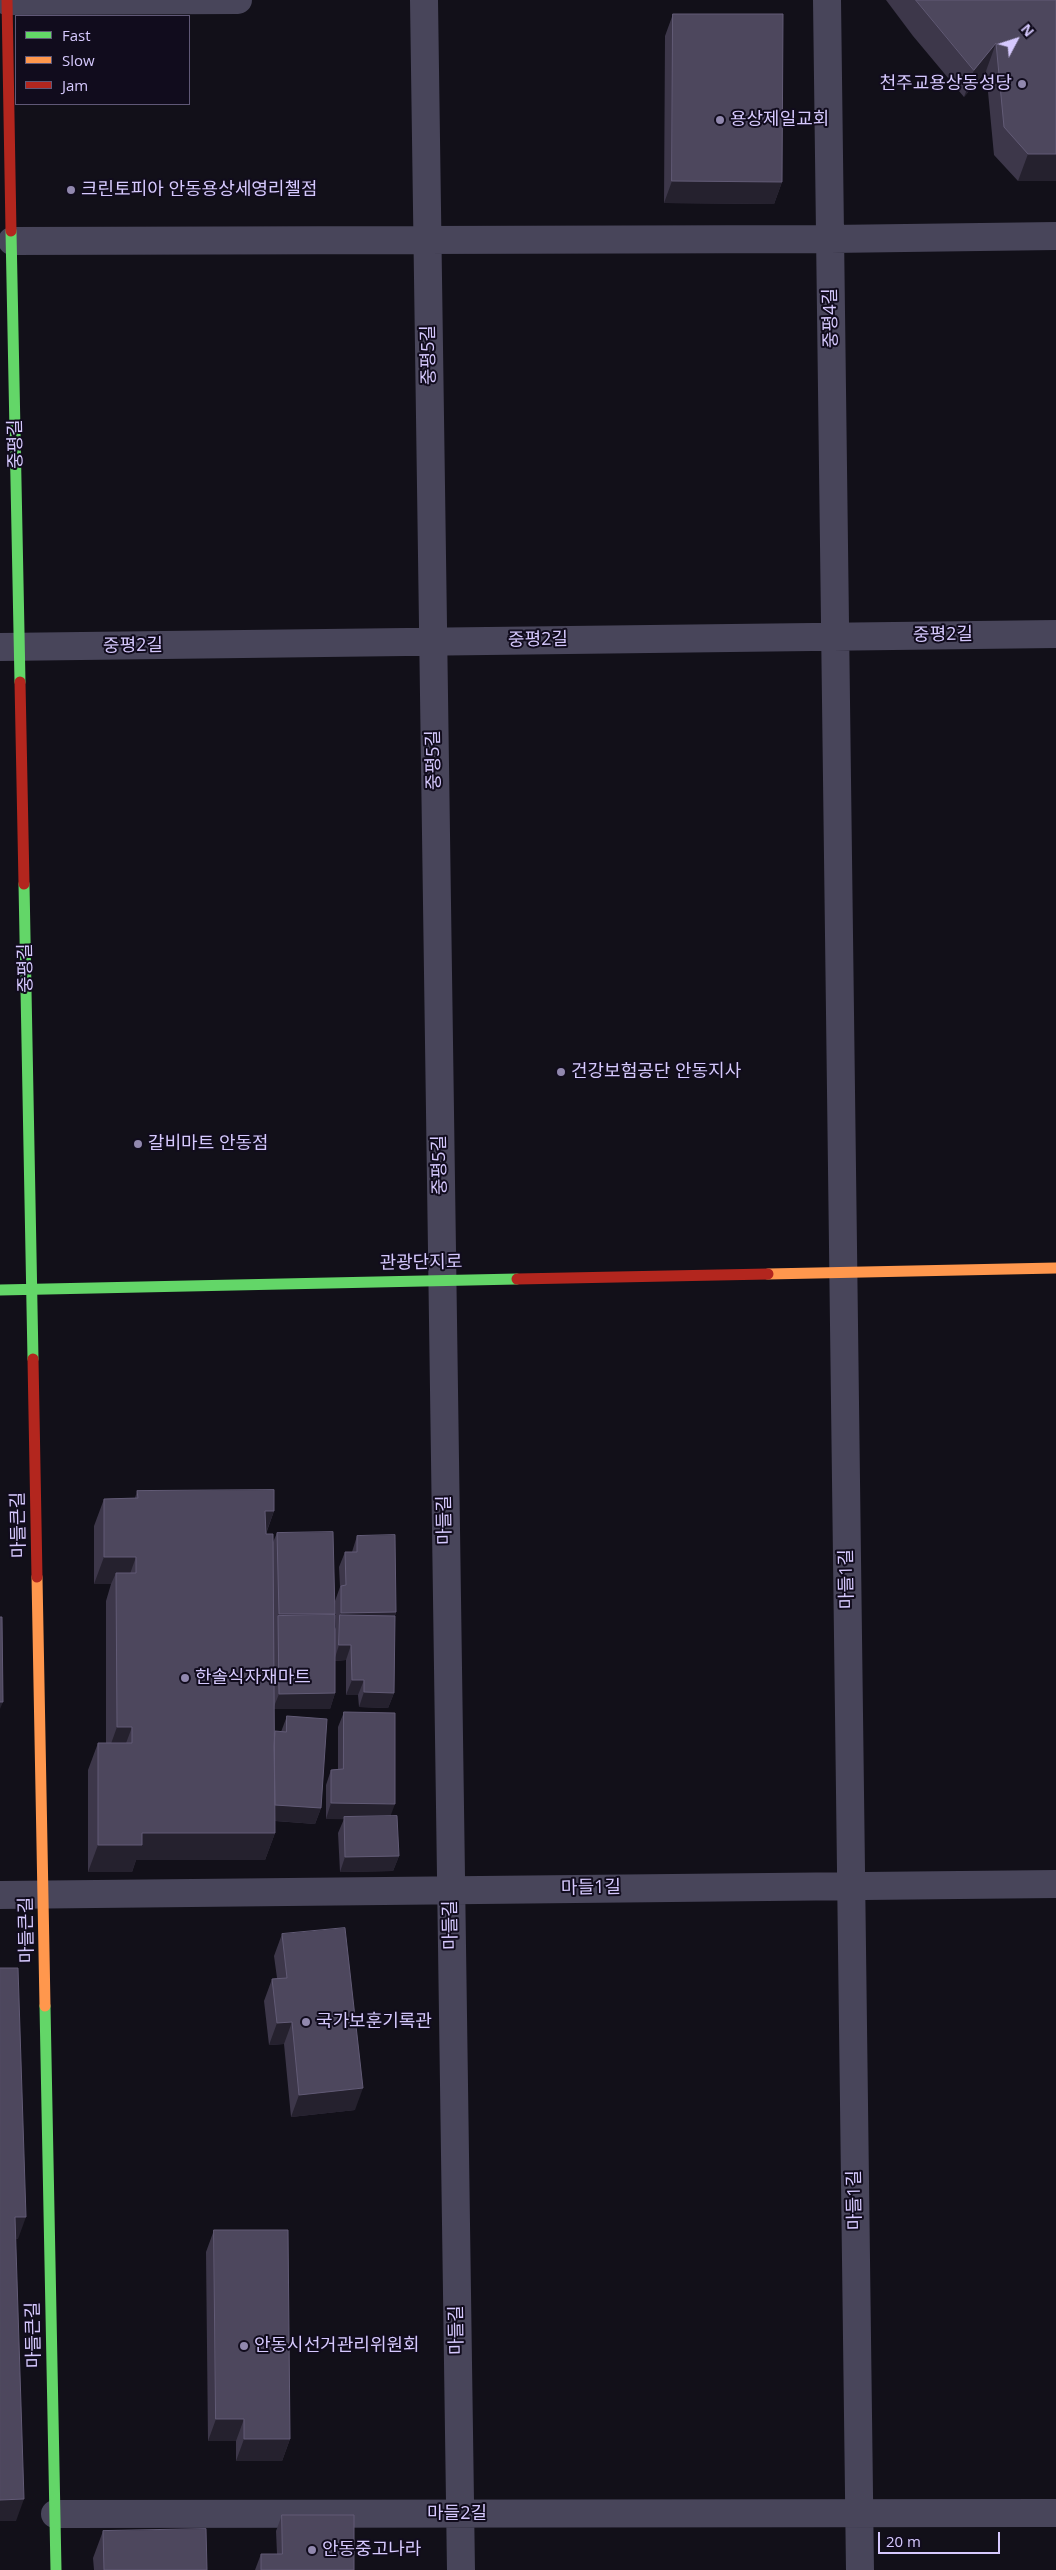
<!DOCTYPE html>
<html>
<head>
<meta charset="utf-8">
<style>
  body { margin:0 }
  #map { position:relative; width:1056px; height:2570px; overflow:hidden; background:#121019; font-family:"Open Sans",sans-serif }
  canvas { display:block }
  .legend { position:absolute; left:15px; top:15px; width:175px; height:90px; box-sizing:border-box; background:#110c1d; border:1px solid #605877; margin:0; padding:6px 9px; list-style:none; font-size:15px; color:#d6c9fe }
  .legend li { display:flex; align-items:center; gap:10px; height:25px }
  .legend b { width:25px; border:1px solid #605877 }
  .north { position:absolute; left:991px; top:15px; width:50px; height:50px; -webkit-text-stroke:4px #110c1d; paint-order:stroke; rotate:50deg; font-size:14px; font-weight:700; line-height:20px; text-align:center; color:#d6c9fe }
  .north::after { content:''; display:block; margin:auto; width:18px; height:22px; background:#d6c9fe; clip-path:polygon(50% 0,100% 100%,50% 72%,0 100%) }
  .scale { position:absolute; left:878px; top:2532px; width:122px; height:22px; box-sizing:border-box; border:2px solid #d6c9fe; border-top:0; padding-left:6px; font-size:15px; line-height:18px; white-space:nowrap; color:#d6c9fe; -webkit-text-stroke:4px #110c1d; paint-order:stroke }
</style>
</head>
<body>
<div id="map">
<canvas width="1056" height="2570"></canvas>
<ul class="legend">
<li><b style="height:6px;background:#63d668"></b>Fast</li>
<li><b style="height:6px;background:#ff974d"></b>Slow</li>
<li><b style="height:6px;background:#b3261e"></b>Jam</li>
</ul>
<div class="north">N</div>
<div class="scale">20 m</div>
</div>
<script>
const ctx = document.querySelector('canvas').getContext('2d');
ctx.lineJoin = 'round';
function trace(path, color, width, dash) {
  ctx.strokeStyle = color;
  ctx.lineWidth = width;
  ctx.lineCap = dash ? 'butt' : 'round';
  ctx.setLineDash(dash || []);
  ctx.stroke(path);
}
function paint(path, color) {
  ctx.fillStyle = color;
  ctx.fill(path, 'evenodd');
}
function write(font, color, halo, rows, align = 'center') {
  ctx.font = font + ' "Open Sans","Noto Sans KR",sans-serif';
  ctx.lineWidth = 4;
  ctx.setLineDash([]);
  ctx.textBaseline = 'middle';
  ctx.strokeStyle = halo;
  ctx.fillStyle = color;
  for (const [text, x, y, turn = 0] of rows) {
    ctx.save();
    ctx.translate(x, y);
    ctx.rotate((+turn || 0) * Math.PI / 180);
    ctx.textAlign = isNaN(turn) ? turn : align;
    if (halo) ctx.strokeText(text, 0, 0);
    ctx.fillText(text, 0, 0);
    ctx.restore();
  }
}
trace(new Path2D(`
  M424 0 461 2570
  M827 0 860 2570
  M7 1 238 0
  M12 241 830 239 1056 236
  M0 647 1056 634
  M0 1895 1056 1884
  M55 2514 1056 2513`), '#48455a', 28);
trace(new Path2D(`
  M11 231 20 682
  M24 884 33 1359
  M0 1290 517 1279
  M45 2006 56 2570`), '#63d668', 11);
trace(new Path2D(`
  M768 1274 1056 1268
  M37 1577 45 2006`), '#ff974d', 11);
trace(new Path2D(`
  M7 0 11 231
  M20 682 24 884
  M517 1279 768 1274
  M33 1359 37 1577`), '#b3261e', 11);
paint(new Path2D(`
  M886 0H1056V181H1018L994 155 986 71 964 97 913 36Z
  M673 14 782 182 774 204 664 203 665 36Z
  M137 1491 274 1511 266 1534 273 1542 277 1533 334 1615 335 1629 336 1627 335 1601 340 1587 339 1567 345 1552H352L357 1536 396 1612 395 1616 394 1693 388 1708 359 1707 358 1695H346V1660L335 1661V1693L330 1709H274V1734L275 1731 281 1732 287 1716 321 1808 315 1824 275 1821V1833L265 1860H136L132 1872H88V1770L98 1743H106V1601L111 1584H94V1526L104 1499 135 1498Z
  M344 1712 391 1816 399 1856 393 1871 340 1872 338 1833 344 1819H326V1785L331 1770 338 1769V1727Z
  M282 1934 355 2110 291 2117 284 2044 269 2045 264 2001 272 1979 277 1978 274 1956Z
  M214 2230 290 2439 282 2461H236V2441H208L206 2252Z
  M282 2515 354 2570H255L261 2554H277L276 2531Z
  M103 2531 207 2570H94L93 2558Z`), '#3d374a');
paint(new Path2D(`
  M996 43 986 71 964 97 974 70Z
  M1028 154H1056V181H1018Z
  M672 181 782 182 774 204 664 203Z
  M265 1511H274L264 1538Z
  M104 1557H136L126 1585 116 1573 111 1584H94Z
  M396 1612 390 1627 340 1617 341 1613Z
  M279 1614H335L329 1629 278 1616Z
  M339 1645H351L346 1660 334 1661Z
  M352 1680H364L358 1695H346Z
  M364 1692 394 1693 388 1708 359 1707Z
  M335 1693 330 1709H273L279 1694Z
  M0 1702H3L0 1709Z
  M117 1727H132L122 1754 107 1755Z
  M331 1803 395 1804 389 1820 326 1819Z
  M271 1805 321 1808 315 1824 265 1820Z
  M142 1833H275L265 1860H136L132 1872H88L98 1845Z
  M399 1856 393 1871 340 1872 345 1857Z
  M292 2022 284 2044 269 2045 277 2023Z
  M363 2088 355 2110 291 2117 299 2095Z
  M15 2217H26L18 2239H7Z
  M216 2419H244L236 2441H208Z
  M244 2439H290L282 2461H236Z
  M24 2499 16 2521H0V2500Z`), '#25212e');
const building = new Path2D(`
  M916 0H1056V154H1028L1004 127 996 43 974 70Z
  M673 14H783L782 182 672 181Z
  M274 1490V1511H265L266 1534H273L275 1833H142V1845H98V1743H132V1727H117L116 1573H136V1557H104V1499L138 1498 137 1491Z
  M333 1532 335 1614H279L277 1533Z
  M395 1535 396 1612 341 1613V1586L346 1585 345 1552H357V1536Z
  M335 1615V1693L279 1694 278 1616Z
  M340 1615 395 1616 394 1693 364 1692V1680H352L351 1645H339Z
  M0 1617H2L3 1702H0Z
  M344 1712 395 1713V1804L331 1803V1770L343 1769Z
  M287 1716 327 1719 321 1808 275 1805 274 1746 275 1731 286 1732Z
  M397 1816 399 1856 345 1857 344 1817Z
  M345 1928 363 2088 299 2095 292 2022 277 2023 272 1979 287 1978 282 1934Z
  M0 1968H18L26 2217H15L24 2499 0 2500Z
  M214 2230H288L290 2439H244V2419H216Z
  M282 2515H354V2570H261V2554H282Z
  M206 2529 207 2570H104L103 2531Z`);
paint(building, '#4d475d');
trace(building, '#625b76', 1);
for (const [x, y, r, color] of [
  [1022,84,5,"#9188ae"],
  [720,120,5,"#9188ae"],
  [71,190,5,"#9188ae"],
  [561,1072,5,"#9188ae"],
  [138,1144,5,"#9188ae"],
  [185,1678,5,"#9188ae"],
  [306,2022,5,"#9188ae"],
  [244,2346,5,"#9188ae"],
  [312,2550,5,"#9188ae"]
]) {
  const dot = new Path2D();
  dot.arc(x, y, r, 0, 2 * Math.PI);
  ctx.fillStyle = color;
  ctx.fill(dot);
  trace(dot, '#110c1d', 2);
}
write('18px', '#d6c9fe', '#110c1d', [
  ["천주교용상동성당",1012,84,"right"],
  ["용상제일교회",730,120],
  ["크린토피아 안동용상세영리첼점",81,190],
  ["건강보험공단 안동지사",571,1072],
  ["갈비마트 안동점",148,1144],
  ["한솔식자재마트",195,1678],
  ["국가보훈기록관",316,2022],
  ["안동시선거관리위원회",254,2346],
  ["안동중고나라",322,2550]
], 'left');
write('18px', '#d6c9fe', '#110c1d', [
  ["중평4길",831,318,-91],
  ["중평5길",429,355,-91],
  ["중평길",16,444,-91],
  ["중평2길",943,635,-1],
  ["중평2길",538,640,-1],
  ["중평2길",133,646,-1],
  ["중평5길",434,760,-91],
  ["중평길",26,968,-91],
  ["중평5길",440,1165,-91],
  ["관광단지로",421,1263,-1],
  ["마들길",445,1520,-91],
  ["마들큰길",19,1525,-91],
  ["마들1길",847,1579,-91],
  ["마들1길",591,1888,-1],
  ["마들길",451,1925,-91],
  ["마들큰길",27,1930,-91],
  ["마들1길",855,2200,-91],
  ["마들길",457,2330,-91],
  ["마들큰길",34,2335,-91],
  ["마들2길",457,2514]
]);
</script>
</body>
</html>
